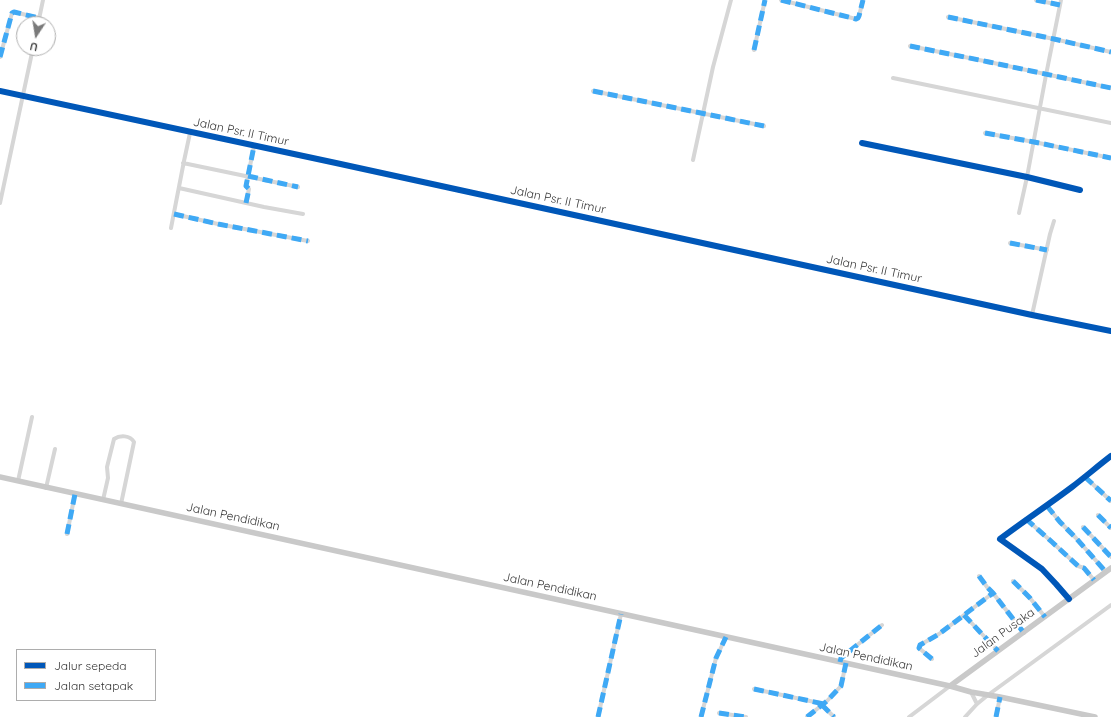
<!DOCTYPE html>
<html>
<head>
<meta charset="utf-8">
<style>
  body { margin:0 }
  #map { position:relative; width:1111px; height:717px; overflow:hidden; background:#fff; font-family:Quicksand,sans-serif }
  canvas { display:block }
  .legend { position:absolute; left:16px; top:649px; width:140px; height:52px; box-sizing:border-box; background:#fff; border:1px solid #adadad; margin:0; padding:5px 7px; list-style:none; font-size:12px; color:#323232 }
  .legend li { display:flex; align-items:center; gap:8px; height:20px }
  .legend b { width:20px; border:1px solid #adadad }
  .north { position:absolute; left:16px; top:16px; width:40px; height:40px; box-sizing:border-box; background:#fff; border:1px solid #adadad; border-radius:50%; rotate:192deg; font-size:11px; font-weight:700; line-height:16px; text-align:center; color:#323232 }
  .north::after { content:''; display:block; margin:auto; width:14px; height:18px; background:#7a7a7a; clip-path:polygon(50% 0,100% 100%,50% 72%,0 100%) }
</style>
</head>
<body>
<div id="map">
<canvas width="1111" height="717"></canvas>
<ul class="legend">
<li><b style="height:5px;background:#0057b8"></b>Jalur sepeda</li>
<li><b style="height:5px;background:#3fa9f5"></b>Jalan setapak</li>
</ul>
<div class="north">U</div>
</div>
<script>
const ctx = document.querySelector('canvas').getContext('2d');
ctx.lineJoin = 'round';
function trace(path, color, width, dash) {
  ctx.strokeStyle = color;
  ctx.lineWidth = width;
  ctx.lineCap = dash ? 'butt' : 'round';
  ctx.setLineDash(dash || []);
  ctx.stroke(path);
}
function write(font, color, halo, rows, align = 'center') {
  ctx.font = font + ' Quicksand,sans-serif';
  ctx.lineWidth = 4;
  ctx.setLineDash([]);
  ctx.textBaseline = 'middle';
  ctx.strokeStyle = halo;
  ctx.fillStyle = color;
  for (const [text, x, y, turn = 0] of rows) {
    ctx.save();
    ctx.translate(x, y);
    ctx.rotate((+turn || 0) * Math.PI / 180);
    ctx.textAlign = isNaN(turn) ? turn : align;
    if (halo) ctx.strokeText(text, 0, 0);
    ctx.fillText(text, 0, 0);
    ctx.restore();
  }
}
trace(new Path2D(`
  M781 0 856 19 858 18 859 16 863 0
  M1036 0 1060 5
  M948 17 1054 39 1111 52
  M38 24 43 0
  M910 46 989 62 1111 88
  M754 50 765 0
  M0 57 12 13 14 12 39 18
  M893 78 1111 123
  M0 91 336 163 1032 315 1111 331
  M593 91 764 126
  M985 133 1034 142 1111 158
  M862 143 1027 177 1080 190
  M693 160 713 67 731 0
  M183 163 298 187
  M179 188 264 207 303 214
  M0 203 33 48
  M246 203 249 189 246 186 254 146
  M1019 213 1027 177 1046 75 1061 0
  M174 214 218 224 308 241
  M171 228 184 161 190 133
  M1010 243 1047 250
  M1032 315 1050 234 1054 221
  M1085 477 1111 501
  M18 481 32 417
  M46 488 55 449
  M103 500 108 478 107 467 114 439C120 435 130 435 134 442L121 504
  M1047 506 1060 522 1076 538 1106 572
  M1098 515 1111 528
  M1026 519 1052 542 1078 566 1084 568 1094 580
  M1083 527 1111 557
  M67 534 75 494
  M979 576 987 587 993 593 1024 633
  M1013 581 1030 598 1045 617
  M1069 599 1056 584 1042 569 1000 539C1024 521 1048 505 1072 487 1085 477 1098 466 1111 456
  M964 615 998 651
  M932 659 919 648 920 645 939 634 993 593
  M840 662 841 658 882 625
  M754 689 824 704
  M971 692 977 704
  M822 705 834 717
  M719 713 746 717
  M598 717 621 614
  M701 717 716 658 726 637
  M807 717 827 701 841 686 846 663
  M909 717 950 686
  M965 717 977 704 988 695 1111 605
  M996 717 1000 697`), '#d6d6d6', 4);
trace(new Path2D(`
  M0 477 950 686 971 692 1000 697 1095 717
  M950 686 1111 568`), '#c9c9c9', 5.5);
trace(new Path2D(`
  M781 0 856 19 858 18 859 16 863 0
  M1036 0 1060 5
  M948 17 1054 39 1111 52
  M910 46 989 62 1111 88
  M754 50 765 0
  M0 57 12 13 14 12 39 18
  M593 91 764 126
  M985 133 1034 142 1111 158
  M248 176 298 187
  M246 203 249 189 246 186 254 146
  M174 214 218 224 308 241
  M1010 243 1047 250
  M1085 477 1111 501
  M1047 506 1060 522 1076 538 1106 572
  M1098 515 1111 528
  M1026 519 1052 542 1078 566 1084 568 1094 580
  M1083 527 1111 557
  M67 534 75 494
  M979 576 987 587 993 593 1024 633
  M1013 581 1030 598 1045 617
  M964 615 998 651
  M932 659 919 648 920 645 939 634 993 593
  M840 662 841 658 882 625
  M754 689 824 704
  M822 705 834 717
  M719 713 746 717
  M598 717 621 614
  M701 717 716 658 726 637
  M807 717 827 701 841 686 846 663
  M996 717 1000 697`), '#3fa9f5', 5, [10, 5]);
trace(new Path2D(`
  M0 91 336 163 1032 315 1111 331
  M862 143 1027 177 1080 190
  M1069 599 1056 584 1042 569 1000 539C1024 521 1048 505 1072 487 1085 477 1098 466 1111 456`), '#0057b8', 6);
write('12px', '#323232', '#fff', [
  ["Jalan Psr. II Timur",241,132,12],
  ["Jalan Psr. II Timur",558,200,12],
  ["Jalan Psr. II Timur",874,269,12],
  ["Jalan Pendidikan",233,517,12],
  ["Jalan Pendidikan",550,587,12],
  ["Jalan Pusaka",1003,633,-36],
  ["Jalan Pendidikan",866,657,12]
]);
</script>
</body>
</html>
